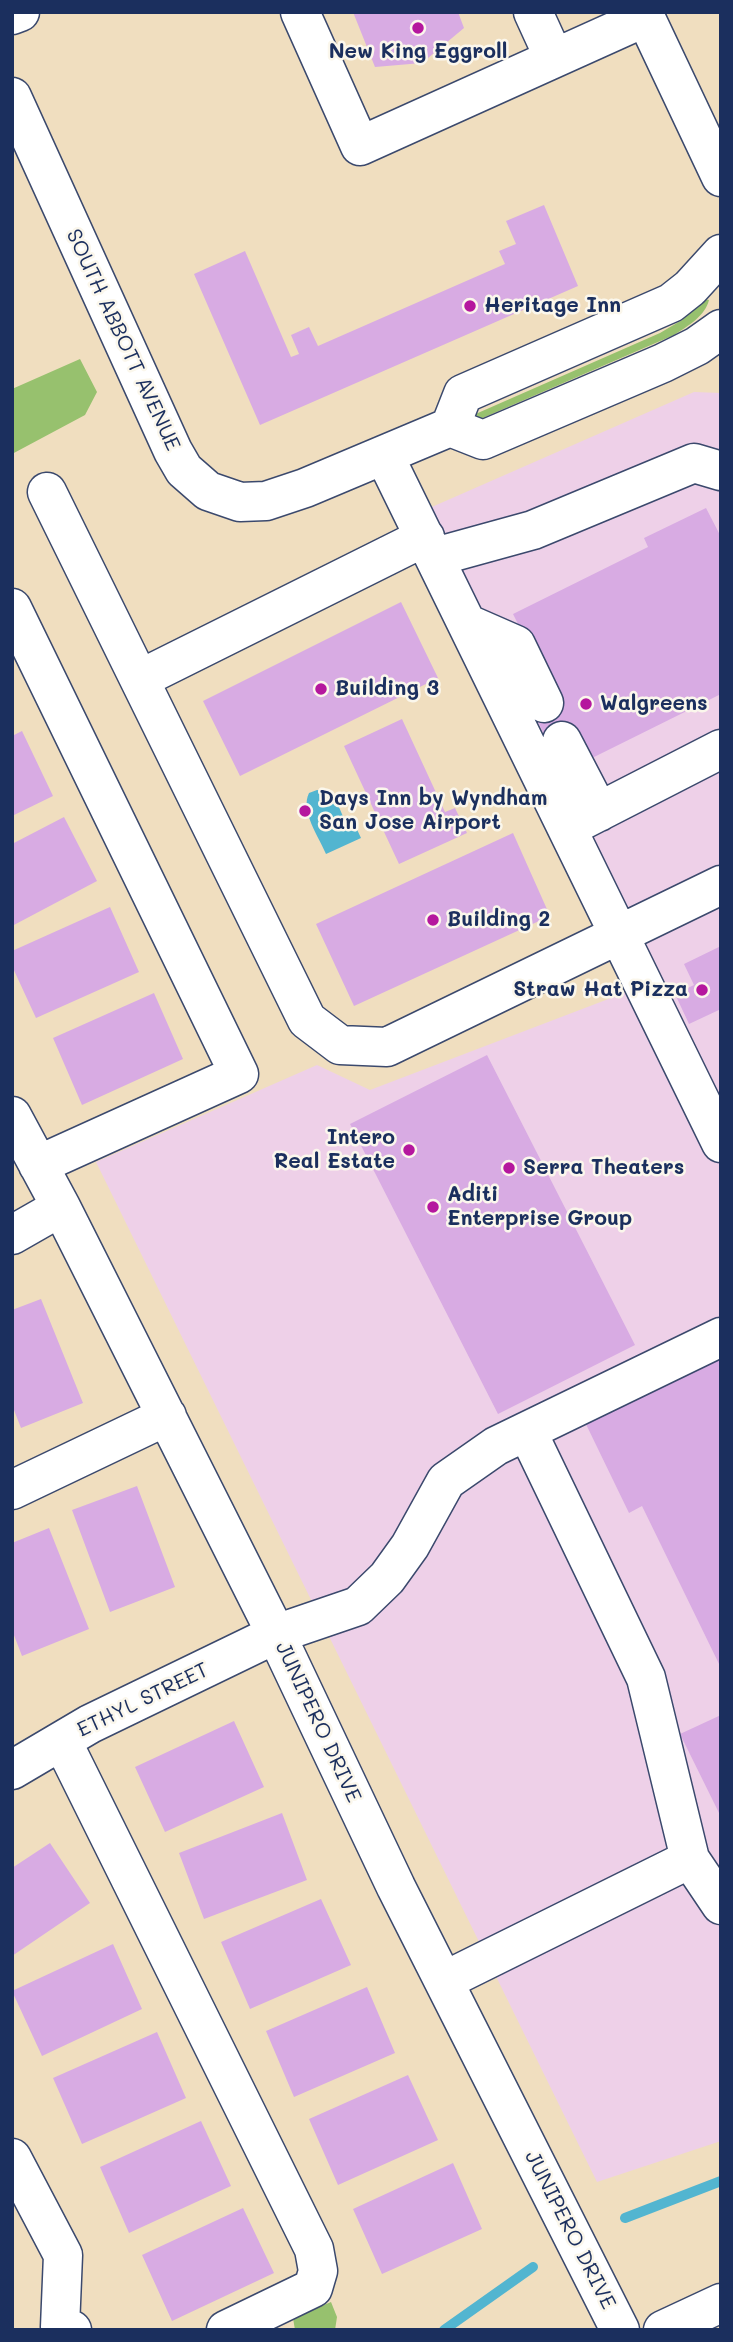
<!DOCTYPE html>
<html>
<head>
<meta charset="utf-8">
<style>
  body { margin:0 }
  #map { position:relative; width:733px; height:2342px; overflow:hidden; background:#f0debf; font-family:Mali,sans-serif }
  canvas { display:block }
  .frame { position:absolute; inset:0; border:14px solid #1b2f5e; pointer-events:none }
</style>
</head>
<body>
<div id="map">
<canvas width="733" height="2342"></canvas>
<div class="frame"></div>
</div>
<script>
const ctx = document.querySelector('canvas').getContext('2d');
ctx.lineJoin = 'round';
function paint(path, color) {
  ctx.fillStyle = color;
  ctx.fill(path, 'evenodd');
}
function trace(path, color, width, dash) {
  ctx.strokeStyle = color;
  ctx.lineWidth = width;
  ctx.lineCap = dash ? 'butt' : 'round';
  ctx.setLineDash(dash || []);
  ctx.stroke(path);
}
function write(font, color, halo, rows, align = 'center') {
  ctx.font = font + ' Mali,sans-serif';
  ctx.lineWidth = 5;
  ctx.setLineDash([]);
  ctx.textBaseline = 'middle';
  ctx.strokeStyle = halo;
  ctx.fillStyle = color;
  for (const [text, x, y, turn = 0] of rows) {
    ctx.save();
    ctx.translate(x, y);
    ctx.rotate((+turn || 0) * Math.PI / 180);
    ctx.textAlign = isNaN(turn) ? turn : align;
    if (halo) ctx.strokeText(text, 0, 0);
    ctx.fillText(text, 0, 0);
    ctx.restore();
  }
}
paint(new Path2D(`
  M694 392 721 393V2141L597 2182 96 1162 317 1065 370 1090 632 990 409 517Z`), '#eed0e8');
paint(new Path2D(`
  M705 299 709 300C705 316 688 326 674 335L471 423V416L660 333 682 320Z
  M80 359 97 392 85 415 12 454V389Z
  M331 2302 337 2317 335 2330H295L293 2318Z`), '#97c16e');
paint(new Path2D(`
  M317 790C336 791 339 809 346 823L353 821 361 838 326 854C319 837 300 811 309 793Z`), '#52b5d0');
trace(new Path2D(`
  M625 2218 721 2181
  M444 2330 533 2267`), '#52b5d0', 10);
paint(new Path2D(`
  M353 12H458L464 28 422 63 375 67Z
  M544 205 578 286 260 425 194 274 245 251 291 357 299 354 291 335 309 327 318 346 505 264 499 251 516 244 506 221Z
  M706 508 721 537V694L582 763 550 747 532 709 555 698 513 614 648 547 644 538Z
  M401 602 438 678 240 776 203 701Z
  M402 719 445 812 455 808 467 833 399 864 344 746Z
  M22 731 53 796 12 816V736Z
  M64 817 97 881 12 926V844Z
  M513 833 550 916 354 1006 316 924Z
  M110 907 139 972 36 1018 12 966V951Z
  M721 946V1009L689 1024 675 994 694 985 684 964Z
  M154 993 183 1059 82 1105 53 1038Z
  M487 1055 635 1345 498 1414 350 1124Z
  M41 1299 83 1403 21 1428 12 1405V1310Z
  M721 1350V1668L642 1506 629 1513 583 1418Z
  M137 1486 175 1587 110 1612 72 1510Z
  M49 1528 89 1629 22 1656 12 1630V1543Z
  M721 1715V1817L680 1734Z
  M234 1721 264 1787 165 1832 135 1767Z
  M282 1813 307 1880 204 1919 179 1853Z
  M50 1843 90 1903 12 1956V1868Z
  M321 1899 351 1965 250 2009 221 1942Z
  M113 1944 142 2009 42 2056 12 1991Z
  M367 1987 395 2053 294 2097 266 2031Z
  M157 2032 186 2098 82 2144 53 2078Z
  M408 2075 438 2140 338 2185 309 2119Z
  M201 2121 231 2186 129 2233 100 2167Z
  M453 2163 482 2229 382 2274 353 2209Z
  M243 2208 274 2273 172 2321 142 2255Z`), '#d8abe3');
const minor = new Path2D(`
  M300 12 360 146 646 17
  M533 12 554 58
  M12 15 20 12
  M12 97 173 451 184 470 208 491 240 502 266 501 305 488 450 427 463 394 671 303 690 288 721 254
  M450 427 483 440 663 363 697 346 721 329
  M384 455 721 1143
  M47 492 307 1020 340 1045 387 1047 721 885
  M435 557 533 530 694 463 721 471
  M12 608 239 1074 38 1165
  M468 624 516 645 544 703
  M140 679 425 537
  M562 741 599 812
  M567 828 721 749
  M12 1116 61 1207 276 1634 396 1887 620 2330
  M12 1235 61 1207
  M527 1431 646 1678 690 1859 721 1905
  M12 1490 167 1416
  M62 1741 314 2249 318 2271 313 2288 226 2330
  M12 1770 90 1724 276 1634 358 1606 387 1578 410 1546 446 1481 496 1446 721 1337
  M444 1981 690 1859
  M12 2158 63 2255 60 2327 72 2330`);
const major = new Path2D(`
  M663 2330 721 2303`);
const highway = new Path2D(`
  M643 12 721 177`);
trace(minor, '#3b496d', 41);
trace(major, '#3b496d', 41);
trace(highway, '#3b496d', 41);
trace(minor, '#fff', 38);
trace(major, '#fff', 38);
trace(highway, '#fff', 38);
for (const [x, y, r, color] of [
  [418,28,7,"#b5179e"],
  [470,306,7,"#b5179e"],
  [321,689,7,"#b5179e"],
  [586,704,7,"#b5179e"],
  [305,811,7,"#b5179e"],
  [433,920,7,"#b5179e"],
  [702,990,7,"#b5179e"],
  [409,1150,7,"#b5179e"],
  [509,1168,7,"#b5179e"],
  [433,1207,7,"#b5179e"]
]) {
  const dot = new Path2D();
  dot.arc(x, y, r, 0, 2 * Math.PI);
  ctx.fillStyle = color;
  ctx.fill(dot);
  trace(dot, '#fbf7ec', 2.5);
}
write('bold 21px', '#1b2f5e', '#fbf7ec', [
  ["New King Eggroll",418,52,"center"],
  ["Heritage Inn",484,306],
  ["Building 3",335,689],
  ["Walgreens",600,704],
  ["Days Inn by Wyndham",319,799],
  ["San Jose Airport",319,823],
  ["Building 2",447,920],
  ["Straw Hat Pizza",688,990,"right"],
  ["Intero",395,1138,"right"],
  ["Real Estate",395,1162,"right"],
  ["Serra Theaters",523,1168],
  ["Aditi",447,1195],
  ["Enterprise Group",447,1219]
], 'left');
write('21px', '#1b2f5e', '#fbf7ec', [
  ["SOUTH ABBOTT AVENUE",123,340,65],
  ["ETHYL STREET",143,1700,-26],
  ["JUNIPERO DRIVE",318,1722,65],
  ["JUNIPERO DRIVE",570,2230,63]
]);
</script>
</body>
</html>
